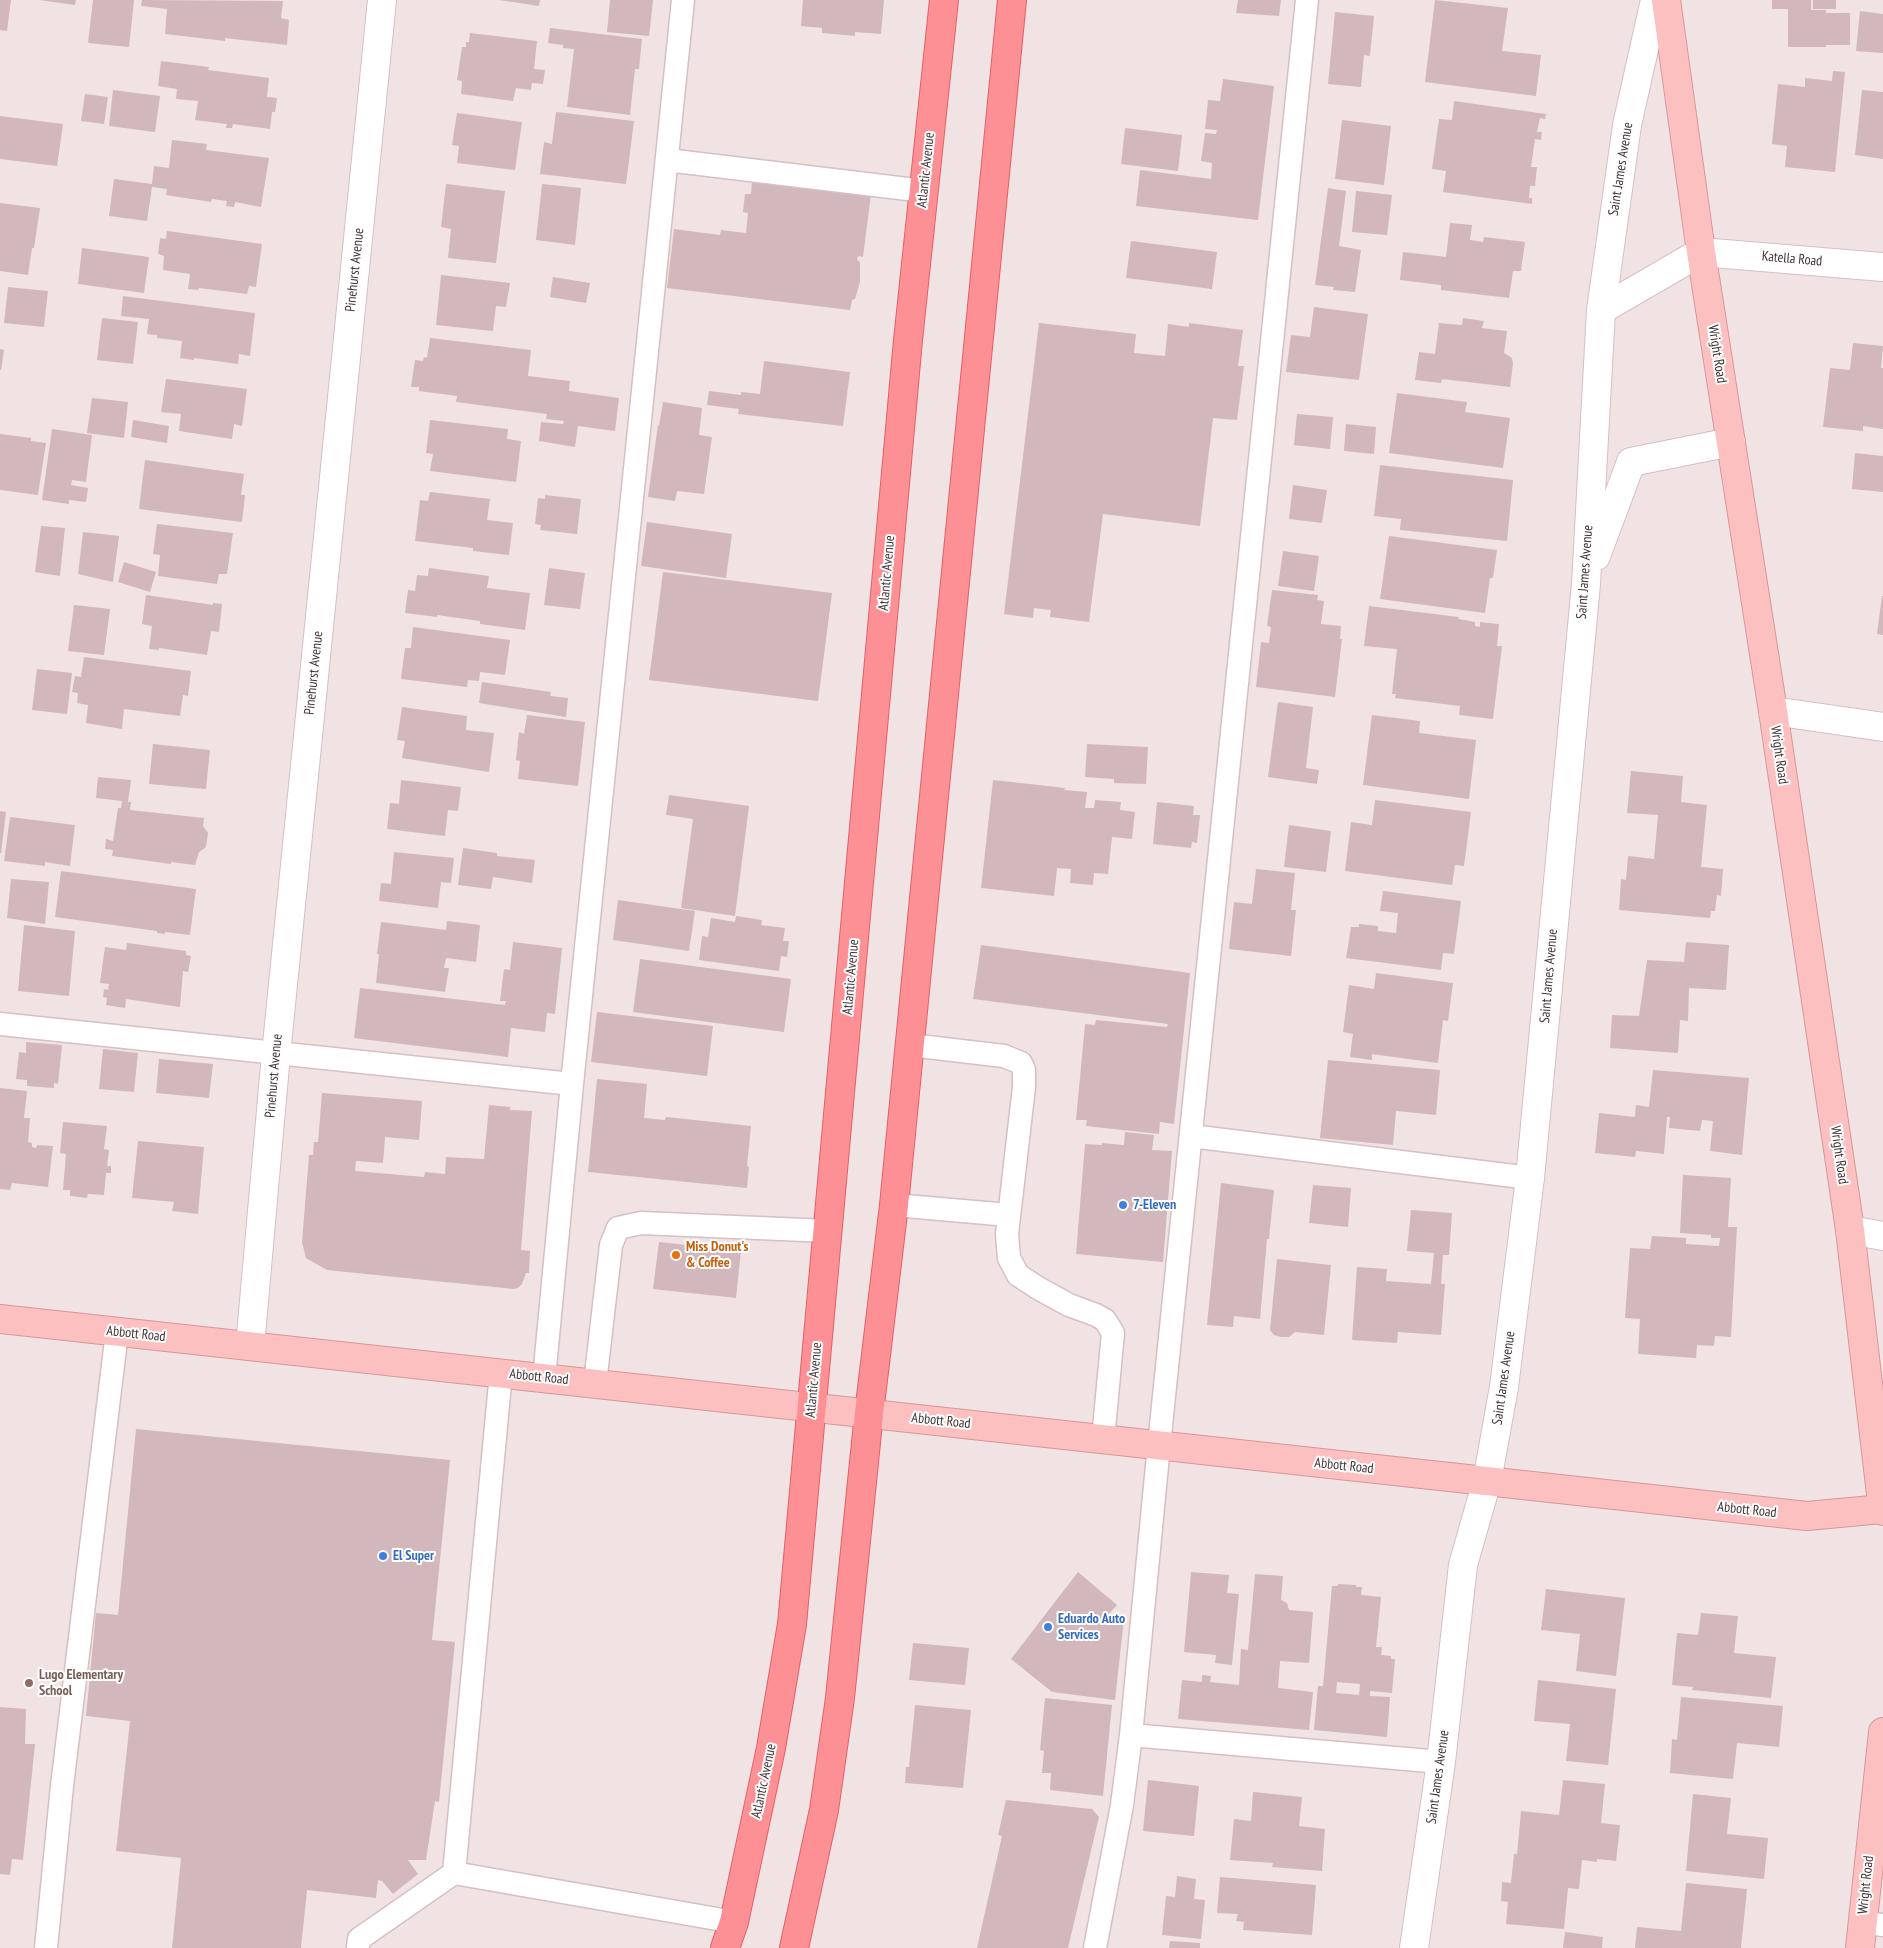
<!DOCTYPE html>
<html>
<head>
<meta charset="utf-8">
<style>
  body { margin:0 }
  canvas { display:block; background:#f1e2e3 }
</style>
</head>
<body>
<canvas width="1883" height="1948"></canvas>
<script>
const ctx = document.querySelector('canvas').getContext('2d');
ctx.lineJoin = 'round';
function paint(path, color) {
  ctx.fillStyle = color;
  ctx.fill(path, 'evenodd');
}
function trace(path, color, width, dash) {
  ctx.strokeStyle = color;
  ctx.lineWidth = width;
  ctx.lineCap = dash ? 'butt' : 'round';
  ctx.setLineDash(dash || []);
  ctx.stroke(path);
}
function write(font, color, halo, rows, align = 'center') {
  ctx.font = font + ' "PT Sans Narrow",sans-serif';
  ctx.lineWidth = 4;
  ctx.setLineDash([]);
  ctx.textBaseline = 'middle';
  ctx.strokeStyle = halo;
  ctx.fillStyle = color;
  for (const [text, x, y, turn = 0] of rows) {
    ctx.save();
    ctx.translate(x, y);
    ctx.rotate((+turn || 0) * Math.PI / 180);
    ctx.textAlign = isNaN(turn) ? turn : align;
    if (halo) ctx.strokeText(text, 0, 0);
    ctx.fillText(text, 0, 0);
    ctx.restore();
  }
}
paint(new Path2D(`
  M0 0H11L7 31 0 30Z
  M39 0H76L75 5Z
  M93 0H134L129 47 88 43Z
  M142 0 283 1 281 18 289 20 287 45 225 38V41L165 34 167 9 141 6Z
  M499 0H540L539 6Z
  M610 0H653L649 36 607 32Z
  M803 0H884L881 34 855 32V36L822 33V28L801 26Z
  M1238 0H1281L1279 16 1236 13Z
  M1435 0 1508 8 1502 51 1541 55 1536 96 1425 82Z
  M1772 0H1811V10H1826V13H1850V45H1826V47H1788V9H1772Z
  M1813 0H1836V9H1813Z
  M1860 11 1883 14V53L1856 51Z
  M1335 12 1374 16 1370 56 1364 55 1361 87 1328 84Z
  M550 28 642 39 639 69H635L630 115 567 107 574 49 563 48V45L548 43Z
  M470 33 537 41 534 69 545 70 543 84 532 83 531 90 516 88 513 101 461 94 462 81 457 80 462 47H466V42H469Z
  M161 61 209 67 208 70 269 78 267 97 277 98 275 112H272L270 129 233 124 232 128H226L227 124 195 120 198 101 176 99 177 89 158 86Z
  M1833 71 1845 72 1835 172 1785 167 1787 146 1772 144 1778 84 1805 87V78L1832 81Z
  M1223 79 1274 86 1258 220 1136 206 1140 170 1211 179 1212 163 1201 161 1205 133 1216 134 1217 130 1205 129 1208 100 1220 101Z
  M113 90 160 96 155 132 109 126Z
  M1862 90 1883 92V159L1855 155Z
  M85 94 108 97 104 124 81 121Z
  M1454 101 1546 114 1545 119 1540 118 1537 132H1542L1541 140 1535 139 1531 167H1537L1535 186H1530L1529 198H1532V204L1443 192 1446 171 1432 169 1439 119 1452 120Z
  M556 112 634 121 626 184 540 174 544 142 552 144Z
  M457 113 522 122 515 170 457 163 459 146 452 145Z
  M0 116 63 124 57 166 0 159Z
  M1342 120 1391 126 1384 185 1335 179Z
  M1125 128 1182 135 1178 171 1121 164Z
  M172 140 207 144 206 150 269 158 261 207 235 202 234 207 226 206 227 201 212 199 211 202 166 195 167 189 152 187 147 221 109 216 114 179 152 184 154 166 169 168Z
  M752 179 871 194 863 257 858 256 857 260 860 262V282L855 299 852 300 850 310 667 288 674 229 720 235 721 230 746 233 748 213 743 212 745 194H751Z
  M446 184 505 191 496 263 448 258 451 229 441 227Z
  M542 184 581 188 575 245 536 240Z
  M1328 188 1346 191 1339 246 1361 250 1355 292 1333 290 1334 287 1315 285Z
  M1356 191 1392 195 1387 235 1352 232Z
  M0 203 40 208 34 248H32L28 275 0 271Z
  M1450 223 1472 225 1470 240 1483 242 1484 237 1525 242 1521 271H1513L1509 298 1441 290V285L1400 280 1403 252 1446 257Z
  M167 231 262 244 256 287 249 286 247 294 199 288 198 290 188 289 190 274 163 270 164 256 158 254 160 238 166 239Z
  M1131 241 1217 252 1212 289 1126 278Z
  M82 248 149 257 144 293 78 284Z
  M441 275 510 283 506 307 496 306 493 331 436 325Z
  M553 277 590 283 586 303 550 297Z
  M8 287 48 291 44 327 4 323Z
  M123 296 255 313 250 356 239 354 238 364 194 358V360L180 358 182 341 157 338V335L147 334 149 319 121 316Z
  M1314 307 1368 314 1359 380 1286 372 1291 335 1310 337Z
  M102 318 138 322 133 364 97 360Z
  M1463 318 1484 321 1482 328 1507 331 1504 353 1512 358 1513 364 1510 387 1442 379 1441 383 1415 380 1419 352 1435 354 1439 323 1462 325Z
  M1039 323 1136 334 1134 353 1165 356 1168 324 1189 327V323L1243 330 1238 366H1244L1237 420 1213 418 1200 526 1103 514 1089 622 1050 617 1051 610 1034 608 1033 618 1004 614Z
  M430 338 531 350 528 376 570 381 569 391 619 398 615 431 578 426 575 447 539 441 541 422 563 424 564 421 546 419 547 414 456 402 457 396 419 391V387H411L415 360 423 361 424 357 427 358Z
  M1853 343 1883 346 1881 368H1883V429L1863 426V431L1823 427 1830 368 1850 370Z
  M0 349 4 350 1 370H0Z
  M764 361 850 372 843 426 738 414 739 409 707 405 709 391 741 395V392L760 394Z
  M166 379 247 389 242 426 234 424 232 439 179 431 181 414 161 412Z
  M1397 393 1467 402 1465 412 1510 418 1503 468 1389 453Z
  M92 398 128 402 124 438 87 433Z
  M663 402 702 408 699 435 712 437 704 494 677 491 675 501 648 497 658 425 659 426Z
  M1297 414 1333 417 1330 449 1294 445Z
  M133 420 169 426 167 443 131 437Z
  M430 420 508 429 507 439 521 441 516 482 430 471 433 454 426 453Z
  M1346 424 1376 427 1374 454 1344 451Z
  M52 429 92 435 86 482 72 480 71 485 88 488 86 502 69 500V504L42 500Z
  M0 434 31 438V441L46 443 38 495 0 490Z
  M1855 453 1883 456V492L1852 489Z
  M145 460 244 474 241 495H245L242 522 139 509Z
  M1380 465 1513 480 1507 541 1400 530 1401 519 1374 516Z
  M1293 485 1327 490 1322 523 1289 519Z
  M430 492 490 499 487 520 513 523 509 555 473 551V548L415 541 420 500 428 501Z
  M545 495 581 499 577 534 540 530 541 525 535 524 538 498 545 499Z
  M647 522 732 534 726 578 641 566Z
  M157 524 233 533 227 574H219L217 584 158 576 160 555 153 554Z
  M41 526 65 528 60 576 35 572Z
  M83 532 119 536 113 582 78 574Z
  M1389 536 1497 550 1493 578H1490L1485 613 1380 599Z
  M1283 551 1319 556 1314 591 1278 586Z
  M124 562 156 572 150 592 118 582Z
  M429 568 489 576 487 588 530 593 525 630 480 624V621L437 615V617L405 613 408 590 415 591 417 575 428 576Z
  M549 568 585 573 580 609 544 605Z
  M663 572 832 593 818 701 649 680Z
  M1272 590 1318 595 1317 600 1324 601 1321 624 1341 626 1340 639H1342L1335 697 1256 687 1261 642 1269 643 1271 627 1267 626Z
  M146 595 213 605V603L222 604 219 632 211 631 207 655 159 648V650L149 649 152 626 142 624Z
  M1882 596H1883V635L1877 634Z
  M74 605 110 609 104 655 68 651Z
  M1369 606 1459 617 1458 619 1475 622V626L1480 627V622L1499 624 1497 646H1502L1493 719 1459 715 1460 706 1395 698 1396 694H1392L1397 649 1364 646Z
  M413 627 510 640 505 675 480 672 479 681 468 680 467 687 401 679 405 648H411Z
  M84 657 191 671 188 696 183 695 180 716 124 709 122 729 86 723 88 705 77 703 78 693 72 692 75 676 81 677Z
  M37 669 72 673 67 714 32 710Z
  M482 682 551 692 550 696 568 698 566 717 479 703Z
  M1278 702 1313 707 1306 768 1319 770 1317 784 1268 777Z
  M402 707 467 716 466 730 494 733 489 772 402 758 405 741 397 740Z
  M527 715 585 722 578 786 518 779 520 761 516 760 519 732 524 734Z
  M1372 715 1420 721 1419 733 1476 740 1469 799 1363 785Z
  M153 744 210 750 206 789 149 784Z
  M1087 744 1148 747 1146 784 1114 783V779L1085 777Z
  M1631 771 1683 776 1681 802 1707 805 1701 867 1723 869 1721 896 1717 895 1715 911H1711L1710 918 1619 910 1621 879 1626 880 1628 856 1654 859 1658 815 1627 813Z
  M98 777 131 780 128 802H131L130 810 204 818 203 826 208 833 206 847 199 852 195 865 171 862V864L112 856 113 850 105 849 106 839 113 841 118 808H121L122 801 96 798Z
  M401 780 461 787 458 811 448 810 445 836 387 829 390 803 399 804Z
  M993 780 1065 788 1064 790 1087 792 1085 808H1094L1095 800 1121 802 1120 810 1135 812 1132 839 1112 837 1108 874 1094 873 1093 885 1070 883 1071 869 1057 868 1054 896 981 888Z
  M669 795 749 806 735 916 681 908 693 819 666 815Z
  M1375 800 1471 812 1464 866 1455 865 1452 885 1345 871 1351 822 1372 825Z
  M1157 802 1194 806 1193 815H1200L1197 843 1192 842 1191 848 1153 844Z
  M0 811 6 812 1 853H0Z
  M10 817 75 825 70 866 45 862V866L4 861Z
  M1289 825 1331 831 1326 872 1284 867Z
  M463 848 497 853V856L535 860 532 883 493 877 491 889 458 885Z
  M394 852 454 858 451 883 441 882 438 908 379 901 381 883 391 884Z
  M1256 869 1295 873 1291 910H1296L1291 956 1229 949 1234 902 1252 904Z
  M61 871 196 889 190 935 165 932V934L157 933V931L55 917Z
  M11 879 49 882 45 924 7 918Z
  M1383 891 1461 901 1454 954 1443 953 1441 970 1346 958 1351 927H1359V924L1378 926V931L1396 933 1398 913 1380 911Z
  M618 900 695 911 689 951 613 940Z
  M736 916 762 920 761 925 785 928 783 941H789L787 957 781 956 779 971 699 960 702 936 708 937 711 918 735 922Z
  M447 921 480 925 476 962 446 958 444 968H449L445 992 376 983 379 954H377L381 922 446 930Z
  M24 925 75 931 69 996 18 991Z
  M513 942 562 948 555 1014 547 1013 545 1032 511 1028 508 1057 354 1038 360 988 505 1005 506 1001H500L504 969 510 970Z
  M1686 942 1729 945 1726 990 1689 988 1688 1021 1680 1020 1678 1053 1610 1048 1612 1015 1639 1016 1647 960 1684 962Z
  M127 943 186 951V955L191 956 188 972 183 971 180 1007 126 999 125 1008 106 1005 107 998 103 997 104 989 108 990 109 984 100 983 105 947 126 950Z
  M981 945 1190 973 1174 1124 1160 1122 1159 1134 1086 1126 1087 1120H1076L1085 1024 1095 1025 1096 1020 1167 1027 1168 1024 973 999Z
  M640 959 791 979 784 1032 633 1012Z
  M1376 973 1453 983 1448 1021 1443 1020 1438 1063 1372 1054V1060L1350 1057 1353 1034 1343 1032 1349 985 1374 989Z
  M597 1012 713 1026 707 1076 591 1062Z
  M26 1042 62 1045 58 1084 54 1083V1088L27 1086V1080L16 1079 19 1052 26 1053Z
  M103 1049 138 1053 134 1092 99 1089Z
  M159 1059 213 1064 209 1098 156 1093Z
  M1328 1060 1440 1070 1436 1115 1396 1111 1393 1145 1320 1138Z
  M1653 1070 1749 1078 1742 1155 1710 1151 1713 1121 1702 1120 1700 1131 1669 1128 1670 1117H1667L1664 1154 1636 1151 1635 1157 1595 1153 1599 1113 1635 1117 1636 1105 1649 1107Z
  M597 1079 647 1084 644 1118 665 1120 666 1117 751 1126 747 1166 749 1167 747 1188 588 1172Z
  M0 1088 27 1091 24 1118H30L28 1142 32 1143V1147L36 1148 37 1145 53 1146 48 1187 12 1183 10 1190 0 1189Z
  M322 1093 422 1101 419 1140 385 1137 383 1163 356 1161 355 1171 424 1177 425 1172 445 1174 446 1157 484 1159 489 1105 510 1107V1110L532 1111 521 1250 530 1251 529 1273H526L522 1284 518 1288 514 1289 327 1270 306 1258 302 1242 309 1155H313L314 1142H318Z
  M63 1122 107 1126 104 1149 109 1150 107 1166H111V1173H106L104 1195 88 1194 87 1198 70 1196V1190H63L66 1154 60 1153Z
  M1125 1132 1154 1135 1152 1150 1172 1151 1163 1262 1076 1254 1085 1144 1102 1145V1143L1124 1145Z
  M138 1141 204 1147 198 1214 172 1211 174 1202 132 1198Z
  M1683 1175 1731 1178 1728 1227H1737L1731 1337 1715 1336 1714 1346 1697 1345 1696 1358 1638 1354 1640 1319 1625 1318 1630 1248 1650 1249 1652 1236 1686 1238V1244L1719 1246 1720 1238H1711V1235L1680 1233Z
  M1221 1183 1274 1190 1269 1239H1267L1260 1319 1234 1316 1233 1327 1207 1325Z
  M1313 1185 1351 1188 1348 1227 1309 1223Z
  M1411 1210 1452 1213 1449 1255H1443L1441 1284H1445L1441 1335 1398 1332 1397 1343 1352 1340 1357 1267 1387 1269 1386 1281 1431 1284 1434 1253 1407 1251Z
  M659 1242 741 1251 736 1298 653 1289Z
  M1277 1259 1331 1265 1324 1335 1295 1332 1289 1337H1281L1274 1335 1270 1330Z
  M136 1429 450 1460 432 1640 455 1642 439 1802 435 1801 426 1860H408L418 1874 393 1894 382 1881 378 1880 376 1898 307 1890 301 1948H172L181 1858 116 1851 130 1721 86 1716 96 1613 118 1615Z
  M1078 1572 1117 1605 1107 1616 1124 1618 1115 1700 1052 1692 1011 1659Z
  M1191 1572 1229 1575 1227 1593 1239 1594 1232 1665 1215 1663 1216 1655 1184 1652Z
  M1255 1574 1283 1576 1281 1600 1287 1603 1289 1610 1313 1612 1309 1663 1280 1661 1278 1688 1313 1692 1309 1730 1178 1719 1182 1680 1202 1682V1675L1211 1676 1210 1682 1239 1685 1241 1649 1248 1650Z
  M1338 1584 1356 1585V1587H1362L1361 1595 1381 1597 1376 1647H1382L1381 1655 1391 1656V1659H1395L1392 1693 1370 1691V1696L1390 1697 1387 1737 1314 1730 1318 1686H1323L1332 1586H1338ZM1337 1682 1360 1684 1359 1695 1336 1693Z
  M1546 1589 1625 1598 1616 1676 1576 1671 1580 1634 1541 1630Z
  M1701 1613 1738 1616 1734 1653 1776 1657 1771 1698 1692 1690 1693 1687 1672 1685 1677 1633 1698 1635Z
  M913 1643 969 1648 965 1685 909 1680Z
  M1538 1680 1616 1689 1608 1765 1566 1761 1570 1724 1534 1721Z
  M1681 1697 1783 1706 1779 1747 1737 1743 1733 1779 1670 1773 1672 1739 1677 1740Z
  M1045 1698 1112 1705 1103 1796 1050 1790 1051 1773H1042L1044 1751 1040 1750Z
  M915 1705 971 1710 963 1788 905 1783 906 1767H909Z
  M0 1707 26 1709 25 1744H35L23 1860 12 1859 10 1875 0 1874Z
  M1148 1780 1199 1786 1194 1836 1143 1831Z
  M1563 1780 1605 1784 1601 1823 1620 1825 1616 1861 1597 1859V1862L1582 1860 1579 1889 1568 1888 1564 1929 1506 1924 1508 1902 1501 1901 1502 1882 1511 1883 1514 1854H1517L1521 1811 1559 1815Z
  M1253 1792 1302 1797 1299 1826 1325 1829 1322 1871 1272 1867 1273 1863 1230 1860 1234 1819 1251 1821Z
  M1693 1794 1731 1798 1727 1834 1768 1838 1764 1879 1686 1871Z
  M1006 1800 1092 1809 1099 1817 1068 1948H977L1002 1836 998 1835Z
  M1177 1876 1196 1879 1194 1899 1205 1900 1201 1939 1162 1935 1166 1896 1175 1897Z
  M1220 1877 1316 1885 1312 1935 1243 1930 1244 1922 1236 1921 1238 1914 1217 1913Z
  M1686 1883 1747 1889 1741 1948H1635L1637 1927 1681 1931Z
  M1565 1932 1603 1937 1602 1948H1563Z
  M1170 1941 1200 1943V1948H1169Z`), '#d2b8bc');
const lane = new Path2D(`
  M667 160 924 191
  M0 1024 572 1084
  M910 1045 1004 1056 1021 1063 1024 1070V1087L1007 1234 1009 1258 1018 1275 1038 1288 1069 1305 1096 1315 1105 1320 1113 1333 1103 1439
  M1191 1136 1530 1178
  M894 1205 1009 1215
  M544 1378 572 1084 683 0
  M595 1383 611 1245 618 1228 641 1223 828 1231
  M1131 1735 1441 1762
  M454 1873 734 1922
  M1862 1922 1883 1925
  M46 1948 62 1786 117 1332
  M358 1948 359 1939 454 1873 501 1373
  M1095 1948 1122 1805 1131 1735 1159 1445 1307 0`);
const street = new Path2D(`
  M1601 310 1701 252 1883 267
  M1596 556 1631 462 1731 442
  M1773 711 1883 727
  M1850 1230 1883 1236
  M250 1346 276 1054 382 0
  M1414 1948 1441 1762 1463 1565 1487 1481 1504 1387 1530 1178 1586 584 1601 310 1627 125 1655 0`);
const secondary = new Path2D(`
  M1666 0 1701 252 1773 711 1850 1230 1883 1511
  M0 1319 1807 1516 1883 1509
  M1860 1948 1883 1732`);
const primary = new Path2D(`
  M725 1948 734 1922 771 1748 792 1624 908 340 944 0
  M794 1948 824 1810 840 1698 869 1413 894 1205 1012 0`);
trace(lane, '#d7bfc2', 25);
trace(street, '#d7bfc2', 30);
trace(secondary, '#d69798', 30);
trace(primary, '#e06168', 30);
trace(lane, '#fff', 22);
trace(street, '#fff', 28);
trace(secondary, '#fdc0c0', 28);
trace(primary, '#fc9095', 28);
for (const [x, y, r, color] of [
  [1123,1205,5,"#3f7fe0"],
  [676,1255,5,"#e8710a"],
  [383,1556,5,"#3f7fe0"],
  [1048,1627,5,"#3f7fe0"],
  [29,1683,5,"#8d6e63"]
]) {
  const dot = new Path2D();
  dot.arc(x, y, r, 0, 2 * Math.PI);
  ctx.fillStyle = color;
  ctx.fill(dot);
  trace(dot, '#fff', 2);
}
write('14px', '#423335', '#fff', [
  ["Saint James Avenue",1621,169,-81],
  ["Atlantic Avenue",926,170,-84],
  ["Katella Road",1792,259,5],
  ["Pinehurst Avenue",355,270,-84],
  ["Wright Road",1717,354,81],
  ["Saint James Avenue",1585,572,-86],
  ["Atlantic Avenue",887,573,-85],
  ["Pinehurst Avenue",314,673,-84],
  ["Wright Road",1779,755,82],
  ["Saint James Avenue",1549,976,-85],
  ["Atlantic Avenue",851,977,-85],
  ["Pinehurst Avenue",274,1076,-85],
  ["Wright Road",1839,1155,82],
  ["Abbott Road",136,1334,6],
  ["Abbott Road",539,1377,6],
  ["Saint James Avenue",1504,1378,-82],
  ["Atlantic Avenue",814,1380,-85],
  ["Abbott Road",941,1421,6],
  ["Abbott Road",1344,1466,6],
  ["Abbott Road",1747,1510,6],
  ["Saint James Avenue",1438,1777,-82],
  ["Atlantic Avenue",764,1781,-78],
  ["Wright Road",1866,1885,-84]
]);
write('bold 14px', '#366cbe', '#fff', [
  ["7-Eleven",1133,1205],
  ["El Super",393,1556],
  ["Eduardo Auto",1058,1619],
  ["Services",1058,1635]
], 'left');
write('bold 14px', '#c56008', '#fff', [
  ["Miss Donut's",686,1247],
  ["& Coffee",686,1263]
], 'left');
write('bold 14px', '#785e54', '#fff', [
  ["Lugo Elementary",39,1675],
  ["School",39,1691]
], 'left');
</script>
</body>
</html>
